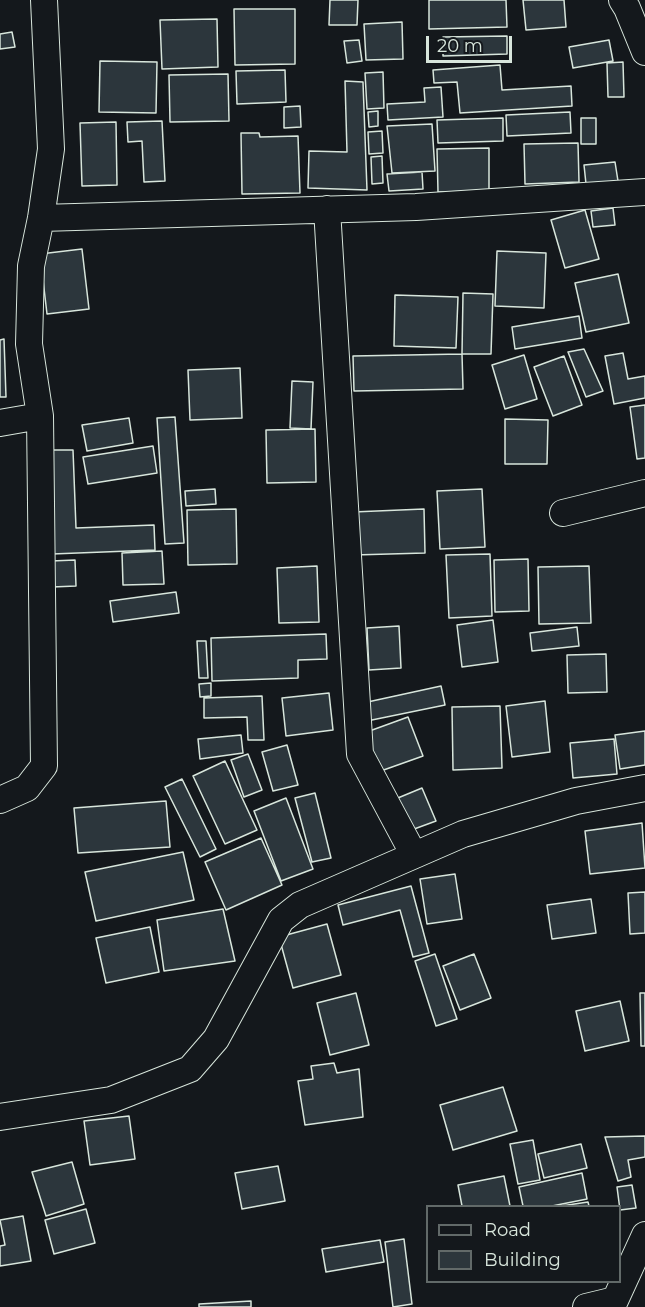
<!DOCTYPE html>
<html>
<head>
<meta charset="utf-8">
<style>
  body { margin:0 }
  #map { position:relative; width:645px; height:1307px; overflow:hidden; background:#14181c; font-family:Montserrat,sans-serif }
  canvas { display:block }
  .legend { position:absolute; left:426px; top:1205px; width:195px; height:78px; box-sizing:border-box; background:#14181c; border:2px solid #626a69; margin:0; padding:8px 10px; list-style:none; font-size:18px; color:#d8e6dc }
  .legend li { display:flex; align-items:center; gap:12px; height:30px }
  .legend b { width:30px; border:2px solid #626a69 }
  .scale { position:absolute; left:426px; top:36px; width:86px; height:27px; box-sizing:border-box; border:3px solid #d8e6dc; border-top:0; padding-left:8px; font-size:18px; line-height:21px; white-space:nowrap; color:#d8e6dc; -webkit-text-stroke:4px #14181c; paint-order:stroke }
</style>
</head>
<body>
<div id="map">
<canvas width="645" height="1307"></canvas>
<ul class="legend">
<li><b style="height:8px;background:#14181c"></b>Road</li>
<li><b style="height:16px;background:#2c363c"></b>Building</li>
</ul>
<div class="scale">20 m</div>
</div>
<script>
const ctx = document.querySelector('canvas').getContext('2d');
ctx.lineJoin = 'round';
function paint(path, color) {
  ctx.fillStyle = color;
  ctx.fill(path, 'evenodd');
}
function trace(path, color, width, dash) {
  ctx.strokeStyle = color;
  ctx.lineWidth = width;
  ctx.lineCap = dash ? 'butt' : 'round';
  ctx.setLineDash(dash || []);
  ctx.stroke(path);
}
const building = new Path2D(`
  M330 0H358L357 25H329Z
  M429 0H506L507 27 429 29Z
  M523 0H564L566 27 526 30Z
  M234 9H295V64L235 65Z
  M217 19 218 67 162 69 160 20Z
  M402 22 403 59 366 60 364 24Z
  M12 32 15 47 0 49V34Z
  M507 36V54L443 56V37Z
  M359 40 362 61 347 63 344 41Z
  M609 40 613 61 573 68 569 47Z
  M100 61 157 62 156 113 99 112Z
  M623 62 624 97H608L607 63Z
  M500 65 502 90 571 86 572 106 460 113 457 82 434 83 433 70Z
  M285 70 286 102 237 104 236 71Z
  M383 72 384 108 367 109 365 73Z
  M228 74 229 121 170 122 169 75Z
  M345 81 363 82 367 190 308 188 309 151 347 152Z
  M441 87 443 117 388 120 387 104 425 102 424 88Z
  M300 106 301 127 284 128V107Z
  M378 111V126L369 127 368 112Z
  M570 112 571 133 507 136 506 115Z
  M503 118V141L438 143 437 120Z
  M581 118H596V144H581Z
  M162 121 165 181 144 182 142 141 128 142 127 122Z
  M116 122 117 185 82 186 80 123Z
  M432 124 435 171 392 173 387 126Z
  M382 131 383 153 369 154 368 132Z
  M241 133H259L260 137 298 136 300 193 242 194Z
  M578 143 579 182 525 184 524 144Z
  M489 148V191L438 192 437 149Z
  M382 156 383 183 372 184 371 157Z
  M615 162 618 181 586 184 584 165Z
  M422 172 423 189 389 191 387 174Z
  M613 208 615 225 593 227 591 211Z
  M585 210 599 259 565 268 551 220Z
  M82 249 89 309 47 314 40 254Z
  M497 251 546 253 544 308 495 306Z
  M618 274 629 323 586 332 575 283Z
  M463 293 493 294 491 354H462Z
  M395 295 458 297 456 348 394 346Z
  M579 316 582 338 515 349 512 327Z
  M4 339 6 397H0V340Z
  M584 349 603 391 586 397 568 352Z
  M623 353 628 379 645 376V398L614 404 605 356Z
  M462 354 463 389 354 391 353 356Z
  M524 355 537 399 505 409 492 365Z
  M564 356 582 405 553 416 534 367Z
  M240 368 242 418 190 420 188 370Z
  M292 381 313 382 311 429 290 428Z
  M645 405V458L637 459 630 407Z
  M175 417 184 543 165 544 157 418Z
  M129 418 133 443 87 451 82 425Z
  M505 419 548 420 547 464H505Z
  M315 429 316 482 267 483 266 430Z
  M153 446 157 473 88 484 83 457Z
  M49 450H73L76 528 154 525 155 550 52 554Z
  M215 489 216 504 186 506 185 491Z
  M482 489 485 547 440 549 437 491Z
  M236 509 237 564 188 565 187 510Z
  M424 509 425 553 354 555 353 512Z
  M162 551 164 584 123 585 122 553Z
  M490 554 492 616 449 618 446 555Z
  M528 559 529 611 495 612 494 560Z
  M75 560 76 586 52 587 51 561Z
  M317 566 319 622 279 623 277 568Z
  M589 566 591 623 539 624 538 567Z
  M176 592 179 613 113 622 110 601Z
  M493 620 498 662 462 667 457 625Z
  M399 626 401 668 369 670 367 628Z
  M577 627 579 646 532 651 530 633Z
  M326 634 327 659 298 660V678L212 681 211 638Z
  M197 641H206L208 678H199Z
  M606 654 607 692 568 693 567 655Z
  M211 683V696L200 697 199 684Z
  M441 686 445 705 367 721 363 703Z
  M329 693 333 730 286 736 282 698Z
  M262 696 264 740H248L247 717 204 718V698Z
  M545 701 550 752 512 757 506 706Z
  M500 706 502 768 453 770 452 707Z
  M408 717 423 756 378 772 364 733Z
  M645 731V765L620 769 615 735Z
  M241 735 243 753 200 759 198 739Z
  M614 739 617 774 573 778 570 743Z
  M287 745 298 785 273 791 262 752Z
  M248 754 262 790 244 797 231 760Z
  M225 761 257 830 225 844 193 776Z
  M182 779 216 849 200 857 165 787Z
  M422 788 436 821 406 832 393 800Z
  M315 793 331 858 312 862 295 798Z
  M286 798 313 869 281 881 254 811Z
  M166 801 170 847 78 853 74 808Z
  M642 823 645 868 590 874 585 831Z
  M261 838 282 885 226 910 205 862Z
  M183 852 194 900 96 921 85 872Z
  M455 874 462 919 427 924 420 879Z
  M411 886 429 953 413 957 400 910 343 925 338 905Z
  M645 892V933L630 934 628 893Z
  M591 899 596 933 552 939 547 905Z
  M223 909 235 961 164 971 157 920Z
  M327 924 341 975 293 988 279 937Z
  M150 927 159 972 106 983 96 938Z
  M435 954 457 1019 436 1026 415 961Z
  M474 954 491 998 460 1010 443 966Z
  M356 993 369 1045 330 1055 317 1003Z
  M640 993H645V1046H641Z
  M620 1001 629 1041 585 1051 576 1011Z
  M334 1063 337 1073 359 1069 363 1117 305 1125 298 1081 313 1079 311 1066Z
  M503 1087 517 1131 453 1150 440 1105Z
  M129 1116 135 1159 90 1165 84 1121Z
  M645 1136V1157L628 1160 631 1177 618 1181 605 1137Z
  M533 1140 540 1180 518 1184 510 1144Z
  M581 1144 587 1168 544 1178 538 1154Z
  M72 1162 84 1204 46 1216 32 1172Z
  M278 1166 285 1201 242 1209 235 1173Z
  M582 1173 587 1199 552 1206H523L519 1187Z
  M504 1176 510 1206H462L458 1185Z
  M632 1185 636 1208 620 1210 617 1187Z
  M588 1202 589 1206H561Z
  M86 1209 95 1243 54 1254 45 1220Z
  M23 1216 31 1261 0 1266V1246L5 1245 0 1220Z
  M404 1239 412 1304 393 1307 385 1242Z
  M380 1240 384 1262 326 1272 322 1249Z
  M251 1301V1307H199V1304Z`);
paint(building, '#2c363c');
trace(building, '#d8e6dc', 1.5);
const street = new Path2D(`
  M622 0 627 8 645 52
  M327 209 360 754 414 855
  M41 218 416 207 645 192
  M0 423 40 416
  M563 513 645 493
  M0 800 27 788 44 766 40 416 29 344 31 266 41 218 51 149 44 0
  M0 1117 111 1100 190 1069 216 1039 281 920 300 905 463 834 576 801 645 788
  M586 1307 615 1300
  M612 1307 645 1235`);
trace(street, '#d8e6dc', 28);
trace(street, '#14181c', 26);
</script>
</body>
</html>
